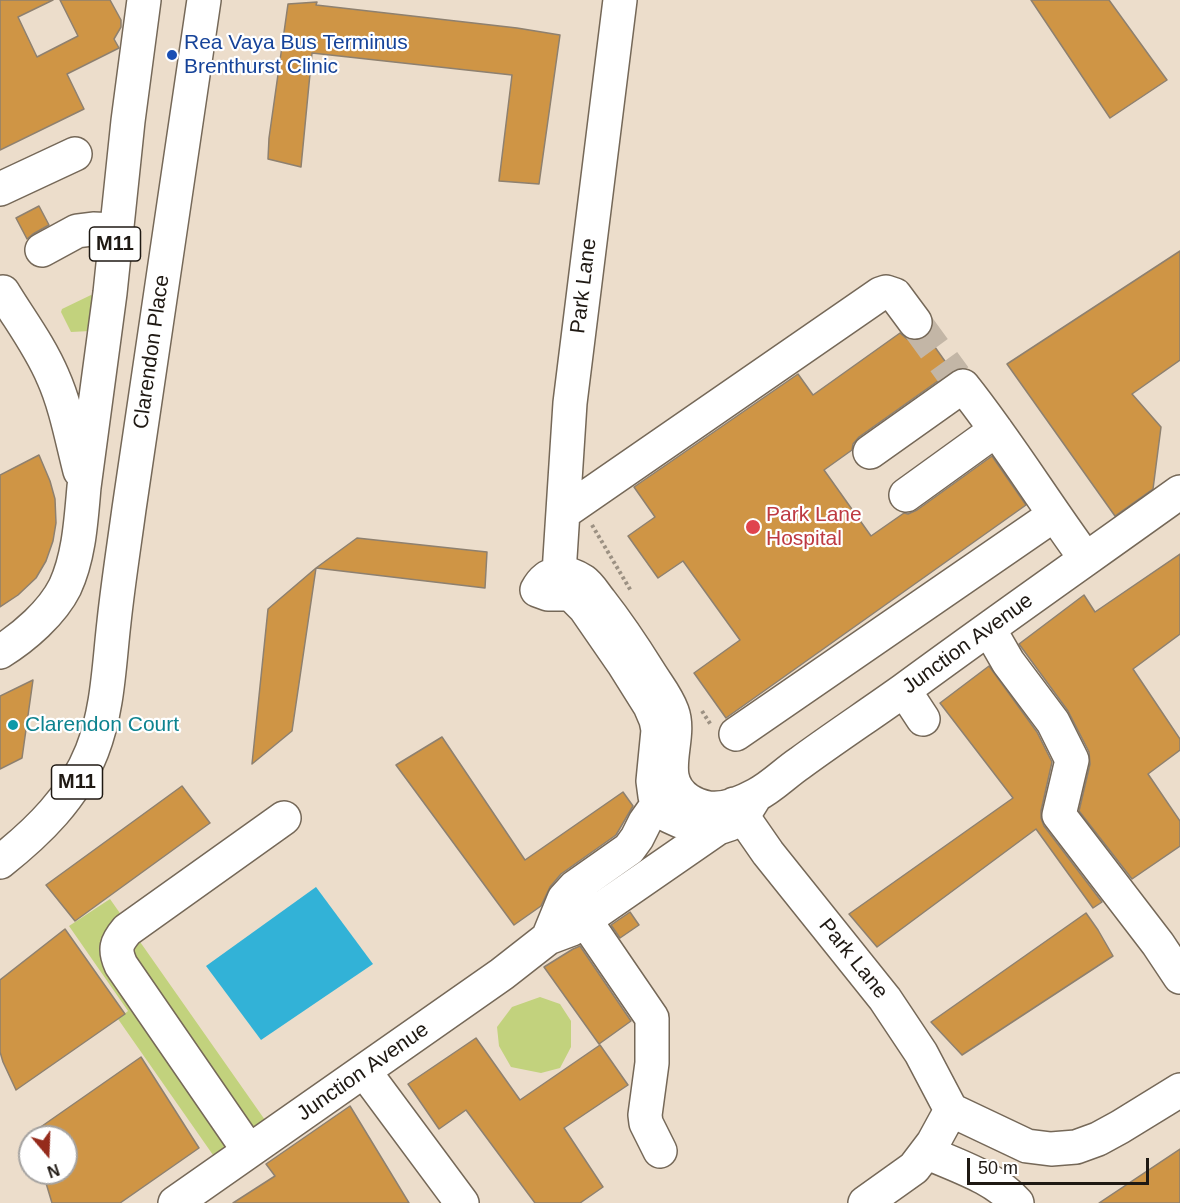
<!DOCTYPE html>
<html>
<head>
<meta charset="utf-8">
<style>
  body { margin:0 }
  #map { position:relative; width:1180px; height:1203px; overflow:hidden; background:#ecddcb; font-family:Helvetica,sans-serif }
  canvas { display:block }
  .north { position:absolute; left:18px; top:1125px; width:60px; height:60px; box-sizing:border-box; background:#fff; border:2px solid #a5a3a1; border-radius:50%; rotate:161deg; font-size:16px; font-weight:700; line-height:24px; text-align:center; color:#1f1913 }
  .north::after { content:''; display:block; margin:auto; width:21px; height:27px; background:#952b1c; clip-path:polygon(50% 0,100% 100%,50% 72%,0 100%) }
  .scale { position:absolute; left:967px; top:1158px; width:182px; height:27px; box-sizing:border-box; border:3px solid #1f1913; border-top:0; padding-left:8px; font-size:18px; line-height:21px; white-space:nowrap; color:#1f1913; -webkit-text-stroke:4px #fff; paint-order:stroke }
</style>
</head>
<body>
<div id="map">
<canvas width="1180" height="1203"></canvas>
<div class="north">N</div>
<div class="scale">50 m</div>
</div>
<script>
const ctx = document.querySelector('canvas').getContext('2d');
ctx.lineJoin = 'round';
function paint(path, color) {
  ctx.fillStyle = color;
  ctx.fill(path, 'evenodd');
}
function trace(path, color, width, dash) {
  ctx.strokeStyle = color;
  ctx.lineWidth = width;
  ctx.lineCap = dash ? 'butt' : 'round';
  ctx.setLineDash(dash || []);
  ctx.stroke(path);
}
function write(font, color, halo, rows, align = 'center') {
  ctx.font = font + ' Helvetica,sans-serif';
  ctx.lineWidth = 4.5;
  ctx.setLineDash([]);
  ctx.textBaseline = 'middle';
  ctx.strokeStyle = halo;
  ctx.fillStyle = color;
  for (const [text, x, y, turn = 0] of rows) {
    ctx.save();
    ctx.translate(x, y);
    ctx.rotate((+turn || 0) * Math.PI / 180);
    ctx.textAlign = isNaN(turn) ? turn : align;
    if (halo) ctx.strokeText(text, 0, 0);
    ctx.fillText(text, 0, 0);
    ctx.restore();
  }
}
paint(new Path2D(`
  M91 295 95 298 90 331 71 332 61 312 62 309Z
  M110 899 272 1130 220 1165 118 1019 128 1011 69 926Z
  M540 997 560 1004 571 1021V1047L560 1068 541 1073 511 1067 499 1046 497 1027 512 1007Z`), '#c2d27d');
paint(new Path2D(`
  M316 887 373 964 261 1040 206 966Z`), '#32b2d7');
const building = new Path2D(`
  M0 0H53L18 17 37 57 78 36 60 0H110L121 20V27L114 39 119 48 67 74 84 109 0 150Z
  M1031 0H1109L1167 80 1110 118Z
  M317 2 316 5 517 28 560 35 539 184 499 181 512 75 312 53 301 167 268 159 269 138 288 4Z
  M39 206 49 225 33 234 27 239 16 218Z
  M1180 251V360L1132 394 1161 427 1153 489 1115 516 1007 364Z
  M900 333 907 339 917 341 927 336 952 371 859 437 853 444 852 450 824 470 871 536 904 513 908 514 917 510 992 456 1026 505 726 718 694 673 740 640 683 561 658 578 628 536 655 517 634 487 798 374 813 395Z
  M39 455 50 481 55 499 56 523 53 541 46 561 36 578 18 595 0 607V475Z
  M357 538 487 552 485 588 316 568Z
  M1180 554V634L1133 669 1180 739V750L1148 774 1180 821V846L1132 879 1079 811 1090 764 1089 752 1068 711 1019 644 1084 595 1095 612Z
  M316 568 292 731 252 764 268 609Z
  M989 666 1037 732 1052 762 1041 811V818L1044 826 1102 902 1093 908 1036 829 877 947 849 914 1013 798 940 703Z
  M33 680 22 758 0 769V696Z
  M442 737 525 860 623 792 633 806 616 835 561 874 550 887 541 906 514 925 396 765Z
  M182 786 210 823 75 921 46 885Z
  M630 912 639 925 620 938 611 925Z
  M1086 913 1098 930 1113 956 962 1055 931 1022Z
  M65 929 125 1014 16 1090 3 1062 0 1052V980Z
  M580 946 631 1021 599 1044 544 967 573 949Z
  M476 1038 520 1100 600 1045 628 1085 564 1128 603 1187 580 1203H535L466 1110 439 1129 408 1084Z
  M141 1057 199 1148 120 1203H52L43 1173H66V1137H33L32 1133Z
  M350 1106 409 1203H233L275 1176 266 1164Z
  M1180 1149V1203H1099Z`);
paint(building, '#cf9545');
trace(building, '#8e806f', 1.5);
trace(new Path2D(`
  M915 322 955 377`), '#c3b6a6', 33, [33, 16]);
const minor = new Path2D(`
  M0 189 75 154
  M42 250 77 231 93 229 117 230
  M870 452 963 386C1007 441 1044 502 1086 559
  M906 495 996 430
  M563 513 880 294 886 292 895 295 915 322
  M559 573 570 403 620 0
  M989 629 1008 662 1053 722 1072 760 1059 815 1158 944 1180 977
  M904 690 923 719
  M736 734 1054 515
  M756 795 743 816 730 824 718 828 699 826 680 821 669 816 657 805 655 796 653 781 658 730 656 720 650 706 623 663 585 608 575 598 569 594H548L537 590C547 571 565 569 583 581 590 586 595 595 600 601 618 624 634 648 649 672 657 685 667 697 672 711 683 740 655 778 688 800 694 804 702 807 709 808 725 810 743 802 756 795 772 787 785 773 800 763 834 738 869 715 904 690 995 623 1088 558 1180 492
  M734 804 768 853 885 999 921 1053 951 1110
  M585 920 652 1018V1063L645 1115 646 1123 660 1151
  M548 938 564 899 575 887 629 849 637 838 645 822 657 805 675 792
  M364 1071 462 1203
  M951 1110 1027 1146 1051 1149 1076 1147 1098 1139 1120 1127 1180 1090
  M249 1151 121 965C114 949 116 943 127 930L284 818
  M926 1152C957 1166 994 1177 1017 1203
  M175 1203 502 974 548 938 572 929 718 828
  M865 1203 914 1168 933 1143 951 1110`);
const major = new Path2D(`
  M3 292C20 320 40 346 53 377 66 406 72 440 80 471
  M0 652C24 637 52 613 65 587 79 557 81 521 84 487L110 293 128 121 144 0
  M0 862C38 832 74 797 92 751 108 710 109 665 114 622 118 584 124 546 129 509 153 339 180 170 204 0`);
trace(minor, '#756858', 36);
trace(major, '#756858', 36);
trace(new Path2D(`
  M592 525 631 591
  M702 711 711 725`), '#9c9183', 4, [3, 3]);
trace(minor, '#fff', 33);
trace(major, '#fff', 33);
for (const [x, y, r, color] of [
  [172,55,6,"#1a4fb4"],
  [753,527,8,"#e0444e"],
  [13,725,6,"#0f9aa8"]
]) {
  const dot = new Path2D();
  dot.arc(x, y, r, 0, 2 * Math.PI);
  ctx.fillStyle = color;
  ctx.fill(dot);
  trace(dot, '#fff', 2);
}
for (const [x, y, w] of [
  [115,244,51],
  [77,782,51]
]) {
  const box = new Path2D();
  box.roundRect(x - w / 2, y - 17, w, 34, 4.5);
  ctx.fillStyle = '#fff';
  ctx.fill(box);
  trace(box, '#1f1913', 1.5);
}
write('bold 20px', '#1f1913', null, [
  ["M11",115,244],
  ["M11",77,782]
]);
write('21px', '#164399', '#fff', [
  ["Rea Vaya Bus Terminus",184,43],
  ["Brenthurst Clinic",184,67]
], 'left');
write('21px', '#1f1913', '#fff', [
  ["Park Lane",584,286,-83],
  ["Clarendon Place",152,352,-82],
  ["Junction Avenue",968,644,-36],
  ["Park Lane",853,959,51],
  ["Junction Avenue",363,1072,-35]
]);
write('21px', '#be3a42', '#fff', [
  ["Park Lane",766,515],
  ["Hospital",766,539]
], 'left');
write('21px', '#0d838f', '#fff', [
  ["Clarendon Court",25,725]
], 'left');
</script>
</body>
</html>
